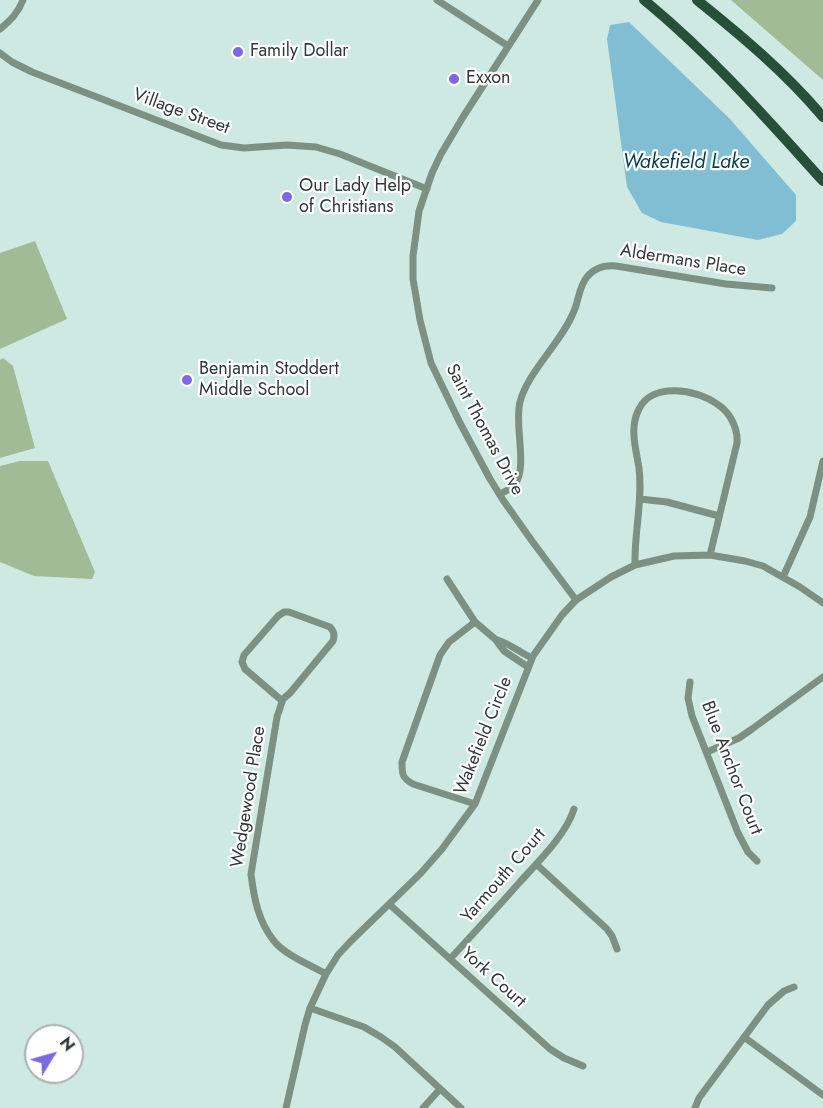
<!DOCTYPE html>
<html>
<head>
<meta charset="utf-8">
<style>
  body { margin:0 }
  #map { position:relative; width:823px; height:1108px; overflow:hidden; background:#cee9e2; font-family:Jost,sans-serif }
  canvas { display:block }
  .north { position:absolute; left:24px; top:1024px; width:60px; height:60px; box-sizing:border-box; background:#fff; border:2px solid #acb0af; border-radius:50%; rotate:53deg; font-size:16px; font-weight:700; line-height:24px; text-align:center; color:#2f3a37 }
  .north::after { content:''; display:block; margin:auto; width:21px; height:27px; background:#7969e4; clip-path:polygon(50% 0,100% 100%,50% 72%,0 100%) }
</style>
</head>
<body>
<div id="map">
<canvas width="823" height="1108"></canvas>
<div class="north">N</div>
</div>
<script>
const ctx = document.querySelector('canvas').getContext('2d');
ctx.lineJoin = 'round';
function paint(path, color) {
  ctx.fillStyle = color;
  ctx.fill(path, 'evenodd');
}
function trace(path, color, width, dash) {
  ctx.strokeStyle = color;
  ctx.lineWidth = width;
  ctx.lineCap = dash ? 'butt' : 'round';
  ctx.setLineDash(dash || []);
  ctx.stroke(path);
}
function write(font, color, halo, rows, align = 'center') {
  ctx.font = font + ' Jost,sans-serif';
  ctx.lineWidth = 4.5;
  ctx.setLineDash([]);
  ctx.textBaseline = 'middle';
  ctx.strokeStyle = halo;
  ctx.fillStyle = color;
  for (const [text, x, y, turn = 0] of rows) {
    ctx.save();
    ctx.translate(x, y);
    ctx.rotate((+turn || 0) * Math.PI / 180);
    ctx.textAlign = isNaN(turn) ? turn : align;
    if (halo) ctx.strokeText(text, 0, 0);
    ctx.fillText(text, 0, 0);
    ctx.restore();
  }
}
paint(new Path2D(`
  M731 0H823V80Z
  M35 241 67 319 0 349V253Z
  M3 358 13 366 35 448 0 458V360Z
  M20 461H48L95 572 92 579 34 576 0 562V466Z`), '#a1bb96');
paint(new Path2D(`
  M629 22 730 119 796 195V221L782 234 758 240 661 222 642 213 627 187 607 39 610 25Z`), '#82bed3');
trace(new Path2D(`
  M437 0 508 46
  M538 0 463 117 441 154 432 173 419 211 413 256V279L420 320 431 363 460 423 490 479 503 500 532 541 576 600
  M0 29C11 20 18 13 23 0
  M0 53 12 62 32 72 221 145 244 148 287 145 316 147 340 154 427 189
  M500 494C505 491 512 489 515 484 528 468 514 424 520 402 528 371 562 342 574 311 579 300 579 286 587 277 595 267 605 265 616 266L726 284 772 288
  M640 499 667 502 719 516
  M635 565C634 533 643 501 639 468 636 449 629 428 639 409 652 382 696 389 717 404 730 412 738 428 737 443L710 555
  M783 577 810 517 823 461
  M447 579 475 622 495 639 504 651 528 667
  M284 612H289L330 627C334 631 335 635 333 641L290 693 283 699H280L245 669 242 662 244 655 278 616Z
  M495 639C509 643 519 652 532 658
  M690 682 688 698 692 716 738 833 748 852 757 861
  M283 699 277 717 251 874C254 898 258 921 274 941 285 955 310 965 326 974
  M707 752 739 738 752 729 823 677
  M475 804 413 784C402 778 402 774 402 762L440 655 449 642 475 622
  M536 864 607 929 612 936 617 949
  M389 904 550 1049 564 1058 583 1066
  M450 959C473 934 496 909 519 883 537 863 566 835 574 809
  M310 1008 364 1027 381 1037 395 1047 461 1108
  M744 1037 823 1095
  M286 1108 305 1025 310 1008 326 974 338 955 350 942 421 873 442 849 475 804 533 656 562 615 576 600 611 577 635 565 674 556 710 555 745 561 763 566 800 587 823 603
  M423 1108 440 1089
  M695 1108 699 1098 768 1005 784 991 794 987`), '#7c9184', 7);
trace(new Path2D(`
  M644 0C710 54 766 118 823 181
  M697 0C742 36 786 73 823 117`), '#274f39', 10);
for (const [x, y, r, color] of [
  [238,52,6,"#7969e4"],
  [454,79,6,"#7969e4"],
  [287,197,6,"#7969e4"],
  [187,380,6,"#7969e4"]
]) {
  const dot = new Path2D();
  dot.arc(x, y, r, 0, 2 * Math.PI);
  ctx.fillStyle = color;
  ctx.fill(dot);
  trace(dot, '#fff', 2);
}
write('18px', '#2f3a37', '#fff', [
  ["Family Dollar",250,52],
  ["Exxon",466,79],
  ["Our Lady Help",299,187],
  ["of Christians",299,208],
  ["Benjamin Stoddert",199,370],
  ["Middle School",199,391]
], 'left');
write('18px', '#2f3a37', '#fff', [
  ["Village Street",181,112,20],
  ["Aldermans Place",683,261,9],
  ["Saint Thomas Drive",484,430,62],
  ["Wakefield Circle",484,736,-68],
  ["Blue Anchor Court",731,768,69],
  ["Wedgewood Place",249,797,-81],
  ["Yarmouth Court",504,876,-49],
  ["York Court",493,978,42]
]);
write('italic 20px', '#063e4e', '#fff', [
  ["Wakefield Lake",686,163]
]);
</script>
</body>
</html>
